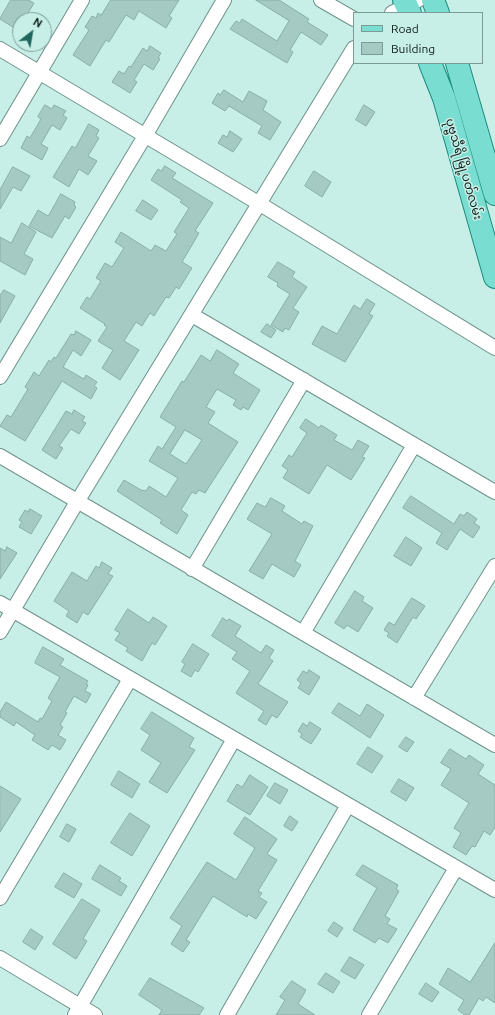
<!DOCTYPE html>
<html>
<head>
<meta charset="utf-8">
<style>
  body { margin:0 }
  #map { position:relative; width:495px; height:1015px; overflow:hidden; background:#c7efe7; font-family:Ubuntu,sans-serif }
  canvas { display:block }
  .legend { position:absolute; left:353px; top:12px; width:130px; height:52px; box-sizing:border-box; background:#c7efe7; border:1px solid #7d9b95; margin:0; padding:5px 7px; list-style:none; font-size:12px; color:#0e1d1a }
  .legend li { display:flex; align-items:center; gap:8px; height:20px }
  .legend b { width:20px; border:1px solid #7d9b95 }
  .north { position:absolute; left:12px; top:12px; width:40px; height:40px; box-sizing:border-box; background:#c7efe7; border:1px solid #7d9b95; border-radius:50%; rotate:31deg; font-size:11px; font-weight:700; line-height:16px; text-align:center; color:#0e1d1a }
  .north::after { content:''; display:block; margin:auto; width:14px; height:18px; background:#1f675d; clip-path:polygon(50% 0,100% 100%,50% 72%,0 100%) }
</style>
</head>
<body>
<div id="map">
<canvas width="495" height="1015"></canvas>
<ul class="legend">
<li><b style="height:5px;background:#7addd1"></b>Road</li>
<li><b style="height:11px;background:#a4cac3"></b>Building</li>
</ul>
<div class="north">N</div>
</div>
<script>
const ctx = document.querySelector('canvas').getContext('2d');
ctx.lineJoin = 'round';
function paint(path, color) {
  ctx.fillStyle = color;
  ctx.fill(path, 'evenodd');
}
function trace(path, color, width, dash) {
  ctx.strokeStyle = color;
  ctx.lineWidth = width;
  ctx.lineCap = dash ? 'butt' : 'round';
  ctx.setLineDash(dash || []);
  ctx.stroke(path);
}
function write(font, color, halo, rows, align = 'center') {
  ctx.font = font + ' Ubuntu,"Noto Sans Myanmar",sans-serif';
  ctx.lineWidth = 3;
  ctx.setLineDash([]);
  ctx.textBaseline = 'middle';
  ctx.strokeStyle = halo;
  ctx.fillStyle = color;
  for (const [text, x, y, turn = 0] of rows) {
    ctx.save();
    ctx.translate(x, y);
    ctx.rotate((+turn || 0) * Math.PI / 180);
    ctx.textAlign = isNaN(turn) ? turn : align;
    if (halo) ctx.strokeText(text, 0, 0);
    ctx.fillText(text, 0, 0);
    ctx.restore();
  }
}
const building = new Path2D(`
  M11 0H28L34 3 27 15 20 20 16 29 0 19Z
  M111 0H179L169 16 172 18 166 28 139 11 134 20 126 15 109 42 106 40 90 66 73 55 89 30 85 27 92 16 96 18 98 13 101 15Z
  M256 0H279L309 19 307 22 328 35 321 45 301 32 290 50 293 52 287 63 230 29 236 21 240 23 242 19 277 41 289 21Z
  M150 46 161 53 158 58 160 59 153 70 144 64 134 80 137 82 130 93 112 82 119 71 124 74 129 66 131 67 143 48 147 51Z
  M224 90 243 102 249 91 267 101 263 110 281 122 270 140 258 133 262 126 229 106 225 111 212 103 218 93 220 95Z
  M45 105 52 109 54 105 66 111 63 115 67 118 60 130 52 125 41 144 48 148 42 160 21 148 27 136 30 138 41 119 38 117Z
  M364 105 375 112 366 126 356 120Z
  M89 124 99 130 96 136 99 138 88 156 97 161 88 175 79 169 69 187 53 177 72 146 75 148Z
  M230 131 242 139 233 152 218 143 223 135 227 137Z
  M165 166 176 173 172 178 213 203 195 231 199 233 182 262 192 268 179 289 176 287 169 298 166 297 154 316 150 313 142 326 136 322 124 341 139 350 120 380 102 368 113 350 98 341 107 327 104 325 105 324 80 308 87 297 90 299 101 281 96 278 105 263 112 267 124 248 115 242 121 232 151 251 155 245 166 251 177 234 174 232 189 208 180 202 182 200 151 180 158 169 161 171Z
  M13 167 30 176 21 191 13 187 0 209V190Z
  M314 171 331 182 322 197 305 186Z
  M61 194 75 202 74 205 76 207 69 219 65 216 52 238 29 226 38 210 48 216Z
  M143 200 158 210 151 220 136 211Z
  M22 223 36 232 24 254 33 259 25 275 0 261V237L11 243Z
  M278 262 295 272 292 277 307 287 293 308 299 312 289 330 285 328 283 332 271 325 290 294 277 286 278 283 268 277Z
  M4 290 15 296 0 323V296Z
  M367 299 375 304 369 314 373 316 345 362 312 344 322 326 337 334 354 305 360 309Z
  M267 324 276 330 271 338 261 332Z
  M76 331 91 340 81 356 73 350 63 367 84 379 86 375 97 382 94 386 97 388 91 399 62 381 25 441 0 426 7 415 11 417 28 389 25 387 34 372 39 376 49 360 51 362 54 357 56 358 71 334 74 335Z
  M217 350 239 364 233 373 260 390 248 410 243 407 241 410 233 405 236 400 217 389 206 407 215 412 208 423 238 442 205 493 199 490 196 494 192 492 181 510 188 515 177 534 160 523 162 520 117 491 124 480 141 490 146 491 149 486 166 497 178 478 149 461 158 446 162 449 176 427 160 417 182 381 184 382 201 355 210 361ZM185 430 202 440 186 464 170 454Z
  M74 410 85 417 82 421 86 423 79 434 71 429 59 446 63 448 56 459 42 450 66 411 72 414Z
  M306 419 319 428 321 425 337 435 334 440 352 450 358 440 369 446 362 457 365 458 351 480 327 465 309 494 283 478 288 470 282 466 289 455 292 457 307 433 300 428Z
  M411 496 454 524 460 514 464 516 467 512 477 519 474 523 480 527 473 538 460 529 447 550 436 543 442 533 403 508Z
  M271 498 285 506 282 511 302 524 304 521 313 526 295 561 301 565 294 577 272 564 263 579 249 571 272 534 247 519 257 503 265 507Z
  M30 509 42 516 31 534 19 527 22 522 19 520 25 510 28 512Z
  M406 537 422 548 411 566 394 556Z
  M7 547 17 553 0 579V548L5 551Z
  M102 562 112 568 108 574 113 576 88 615 83 612 77 623 66 616 69 611 54 601 72 572 87 581 96 566 99 568Z
  M355 591 364 597 362 601 373 608 358 632 347 625 344 629 335 623Z
  M412 598 425 606 416 619 413 617 397 643 387 636 389 633 384 630 389 622 394 625Z
  M128 609 149 623 153 617 167 626 155 645 152 643 142 661 126 651 128 648 115 640 120 633 115 630Z
  M223 618 227 621 229 619 241 626 235 636 261 653 266 645 274 650 269 658 273 661 258 684 288 702 277 718 272 715 266 725 258 720 264 711 236 693 250 671 232 659 237 652 212 636Z
  M193 644 209 654 198 672 195 670 191 677 181 671 185 664 182 662Z
  M43 647 64 659 60 665 88 681 86 684 88 685 85 691 91 694 86 703 74 696 65 712 67 713 60 725 63 727 58 735 66 740 60 750 52 745 48 750 32 740 35 735 16 722 14 726 0 717V712L6 702 38 722 40 718 42 719 52 701 48 698 60 677 35 663Z
  M309 670 320 677 309 695 298 688 301 683 297 680 303 671 307 673Z
  M339 703 360 716 367 704 384 715 370 738 332 713Z
  M152 712 194 738 189 747 195 750 167 793 149 782 161 763 141 750 150 735 141 729Z
  M310 722 321 729 311 744 300 737 302 734 298 731 303 723 307 726Z
  M406 737 414 742 407 752 399 747Z
  M368 747 383 756 372 773 357 764Z
  M450 749 466 759 469 755 484 765 478 774 495 785V827L490 835 484 831 475 847 472 846 466 855 453 847 461 833 454 828 469 803 441 785 451 769 441 763Z
  M119 771 140 784 132 798 111 785Z
  M250 775 268 787 250 815 227 801 237 784 242 787Z
  M399 779 414 788 406 801 391 792Z
  M275 783 288 790 280 804 267 796Z
  M0 786 21 799 0 832Z
  M130 813 150 826 132 856 111 843Z
  M290 816 298 822 292 831 284 826Z
  M245 817 277 839 267 854 277 860 258 891 262 893 259 897 267 902 256 919 248 914 247 917 213 896 186 940 190 942 183 952 171 944 182 926 170 918 207 862 236 880 255 848 234 834Z
  M67 824 76 829 69 842 60 837Z
  M100 865 121 878 119 881 127 886 121 896 92 879Z
  M363 865 398 885 396 889 399 891 385 916 390 919 387 924 397 929 388 943 379 938 375 943 353 930 377 888 356 875Z
  M64 873 82 884 74 898 55 887Z
  M82 899 100 910 83 939 87 941 76 959 53 944Z
  M334 922 343 928 337 937 328 931Z
  M31 929 43 937 35 950 23 942Z
  M495 943V1003L486 997 483 1001 479 998 469 1015H465L458 1010 464 1000 439 984 448 968 470 982Z
  M350 957 364 965 355 979 341 971Z
  M326 973 340 982 333 993 318 984Z
  M150 978 204 1008 199 1015H159L162 1010 139 995Z
  M292 981 306 990 298 1004 315 1015H276L285 1000 280 997Z
  M426 983 439 992 432 1002 419 994Z`);
paint(building, '#a4cac3');
trace(building, '#89aea7', 1);
const minor = new Path2D(`
  M321 0 354 19
  M392 13 418 0
  M0 49 260 204 495 348
  M0 139 82 0
  M192 315 495 492
  M0 377 145 136 224 0
  M0 456 495 745
  M192 569 304 380
  M0 603 495 890
  M0 632 77 502 354 48
  M303 633 414 445
  M414 698 495 566
  M0 898 130 679
  M0 958 95 1015
  M75 1015 234 739
  M227 1015 348 805
  M369 1015 456 868`);
const primary = new Path2D(`
  M404 0 410 13
  M433 0 438 13
  M430 63 444 98 495 277
  M457 63 495 194`);
trace(minor, '#6e928b', 16);
trace(primary, '#1b8c7d', 24);
trace(minor, '#fff', 14);
trace(primary, '#7addd1', 22);
write('12px', '#0e1d1a', '#c7efe7', [
  ["ပုဗ္ဗသီရိ မြို့ပတ်လမ်း",464,169,74]
]);
</script>
</body>
</html>
